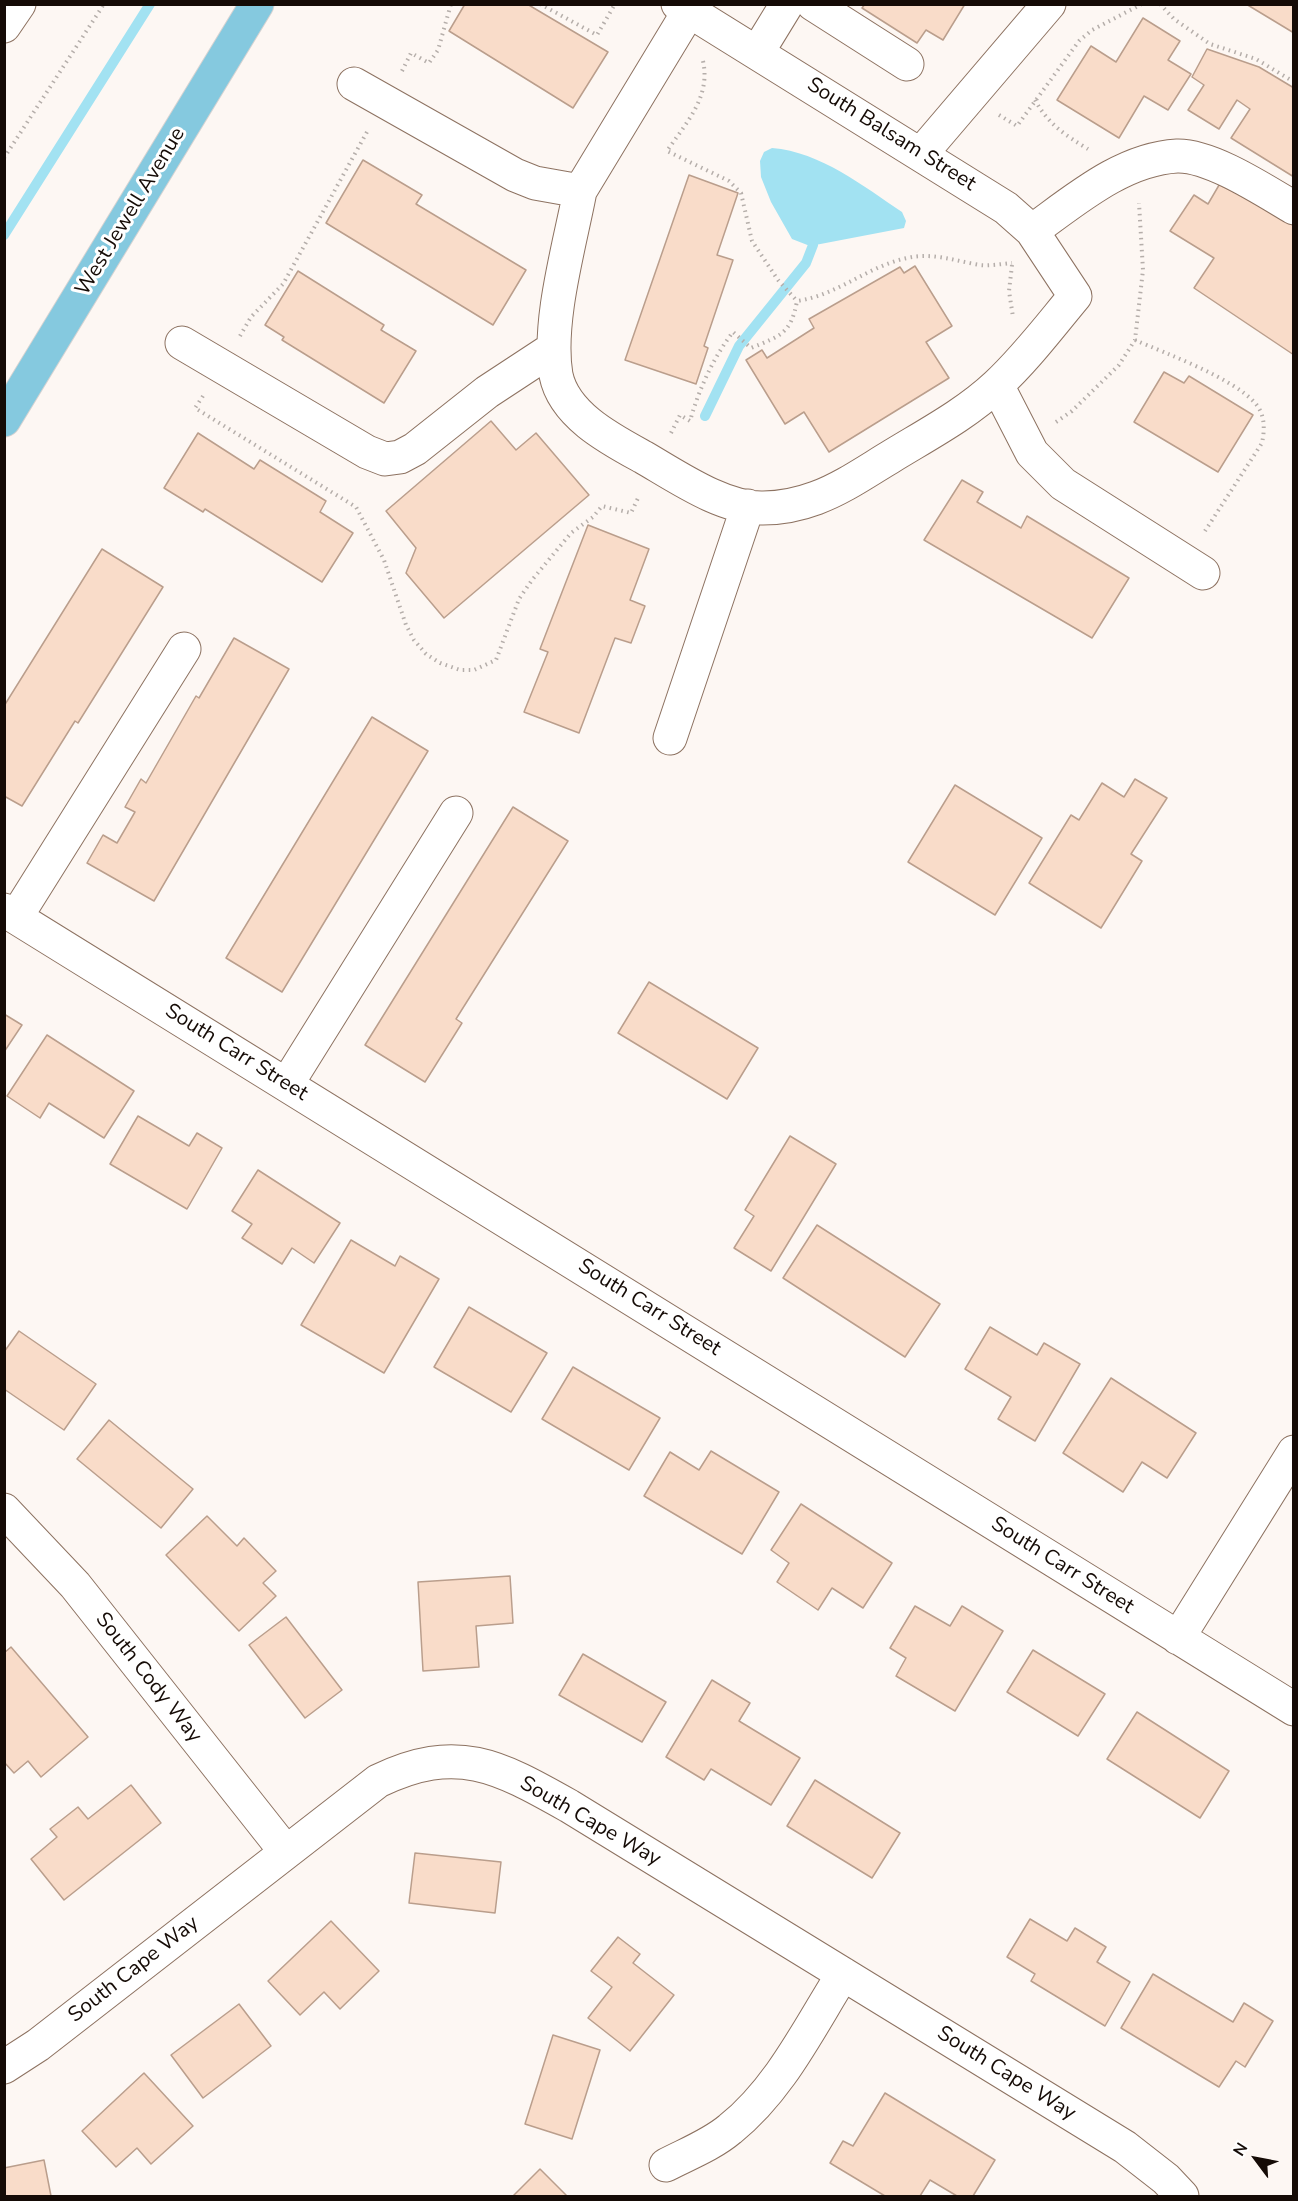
<!DOCTYPE html>
<html>
<head>
<meta charset="utf-8">
<style>
  body { margin:0 }
  #map { position:relative; width:1298px; height:2201px; overflow:hidden; background:#fdf7f3; font-family:"Nunito Sans",sans-serif }
  canvas { display:block }
  .frame { position:absolute; inset:0; border:6px solid #150b06; pointer-events:none }
  .north { position:absolute; left:1226px; top:2129px; width:60px; height:60px; -webkit-text-stroke:4px #fff; paint-order:stroke; rotate:302deg; font-size:16px; font-weight:700; line-height:24px; text-align:center; color:#150b06 }
  .north::after { content:''; display:block; margin:auto; width:21px; height:27px; background:#150b06; clip-path:polygon(50% 0,100% 100%,50% 72%,0 100%) }
</style>
</head>
<body>
<div id="map">
<canvas width="1298" height="2201"></canvas>
<div class="frame"></div>
<div class="north">N</div>
</div>
<script>
const ctx = document.querySelector('canvas').getContext('2d');
ctx.lineJoin = 'round';
function paint(path, color) {
  ctx.fillStyle = color;
  ctx.fill(path, 'evenodd');
}
function trace(path, color, width, dash) {
  ctx.strokeStyle = color;
  ctx.lineWidth = width;
  ctx.lineCap = dash ? 'butt' : 'round';
  ctx.setLineDash(dash || []);
  ctx.stroke(path);
}
function write(font, color, halo, rows, align = 'center') {
  ctx.font = font + ' "Nunito Sans",sans-serif';
  ctx.lineWidth = 6;
  ctx.setLineDash([]);
  ctx.textBaseline = 'middle';
  ctx.strokeStyle = halo;
  ctx.fillStyle = color;
  for (const [text, x, y, turn = 0] of rows) {
    ctx.save();
    ctx.translate(x, y);
    ctx.rotate((+turn || 0) * Math.PI / 180);
    ctx.textAlign = isNaN(turn) ? turn : align;
    if (halo) ctx.strokeText(text, 0, 0);
    ctx.fillText(text, 0, 0);
    ctx.restore();
  }
}
paint(new Path2D(`
  M772 148C821 152 863 186 902 212L906 221 904 228 810 246 792 239 771 202 761 177 760 161 764 152Z`), '#a2e2f2');
trace(new Path2D(`
  M4 235 150 4
  M705 416 739 346 806 263 813 245`), '#a2e2f2', 10);
const building = new Path2D(`
  M465 4H527L608 52 573 108 449 31Z
  M865 4H965L943 40 926 30 917 43 862 8Z
  M1246 4H1294V33Z
  M1143 18 1180 41 1168 60 1191 74 1168 110 1144 96 1119 138 1057 100 1091 46 1116 62Z
  M1207 49 1259 67 1294 88V177L1231 138 1250 109 1237 100 1219 129 1188 110 1204 85 1192 77Z
  M363 160 422 195 416 204 526 270 493 325 326 223Z
  M689 175 738 193 717 255 733 260 704 346 708 348 696 384 625 360Z
  M1222 180 1294 225V355L1194 288 1214 258 1170 231 1194 195 1208 204Z
  M915 266 952 326 926 342 949 378 829 452 804 412 785 424 746 360 762 350 767 358 814 328 809 319 900 267 904 273Z
  M298 271 384 325 381 330 416 351 384 403 282 340 284 337 265 325Z
  M1164 372 1184 383 1189 376 1253 415 1218 472 1134 422Z
  M491 421 516 450 536 433 589 495 444 618 406 573 416 548 386 511Z
  M198 433 254 469 260 460 326 501 320 512 353 533 322 582 205 509 203 512 164 488Z
  M962 480 983 492 977 502 1021 528 1027 516 1129 578 1092 638 924 540Z
  M588 525 649 549 630 600 645 606 631 643 615 638 579 733 524 712 548 652 540 649Z
  M102 549 163 587 78 723 75 721 22 806 4 796V706Z
  M234 638 289 669 154 901 87 863 103 835 117 843 135 812 125 807 141 779 146 783 196 696 199 698Z
  M372 717 428 751 282 992 226 958Z
  M1135 779 1167 798 1131 854 1142 861 1101 928 1029 883 1071 815 1079 820 1102 783 1124 797Z
  M955 785 1042 838 995 915 908 862Z
  M513 807 568 841 456 1019 462 1023 425 1082 365 1045Z
  M649 982 758 1048 727 1099 618 1033Z
  M4 1014 22 1025 4 1052Z
  M47 1035 134 1091 104 1138 49 1103 40 1118 7 1096Z
  M138 1116 189 1146 197 1133 222 1148 187 1209 110 1164Z
  M790 1136 836 1164 771 1271 734 1248 754 1216 745 1210Z
  M258 1170 340 1223 314 1263 292 1248 282 1264 242 1238 252 1224 232 1211Z
  M817 1225 940 1304 905 1357 783 1278Z
  M351 1240 395 1266 400 1256 439 1279 384 1373 301 1325Z
  M469 1307 547 1353 511 1412 434 1367Z
  M990 1327 1037 1355 1044 1343 1080 1364 1035 1441 998 1419 1011 1397 965 1369Z
  M19 1331 96 1384 64 1430 4 1389V1352Z
  M573 1367 660 1418 629 1470 542 1419Z
  M1111 1378 1196 1433 1167 1478 1142 1462 1123 1492 1063 1453Z
  M109 1420 193 1489 161 1528 77 1459Z
  M711 1451 779 1492 742 1554 644 1496 670 1452 699 1470Z
  M801 1504 892 1563 863 1608 832 1588 818 1610 777 1582 789 1563 771 1550Z
  M207 1516 237 1546 244 1538 276 1571 263 1583 276 1596 239 1631 166 1555Z
  M510 1576 513 1623 476 1626 479 1667 423 1671 418 1582Z
  M915 1606 950 1626 962 1606 1003 1631 955 1711 896 1676 906 1658 890 1648Z
  M286 1617 342 1690 305 1718 249 1645Z
  M11 1647 88 1737 41 1777 28 1761 14 1773 4 1762V1653Z
  M1033 1650 1105 1694 1078 1736 1007 1692Z
  M583 1654 666 1702 642 1742 559 1695Z
  M712 1680 750 1703 739 1721 800 1758 771 1805 711 1769 704 1780 666 1757Z
  M1137 1712 1229 1771 1200 1818 1107 1759Z
  M815 1780 900 1833 872 1878 787 1826Z
  M131 1785 161 1823 64 1900 31 1859 57 1837 50 1829 78 1807 88 1819Z
  M415 1853 501 1862 495 1913 409 1903Z
  M1030 1919 1067 1941 1075 1928 1106 1947 1097 1962 1130 1982 1105 2026 1031 1981 1035 1974 1007 1957Z
  M331 1921 379 1971 340 2009 324 1992 300 2015 268 1981Z
  M618 1937 640 1954 633 1963 674 1995 630 2051 588 2018 612 1987 591 1971Z
  M1153 1974 1233 2022 1244 2003 1273 2021 1245 2067 1236 2061 1219 2087 1121 2028Z
  M239 2004 271 2046 203 2098 171 2055Z
  M553 2035 600 2050 572 2139 525 2124Z
  M144 2073 193 2126 151 2164 137 2148 116 2167 82 2131Z
  M885 2093 995 2160 973 2196H957L930 2180 920 2196H885L830 2163 843 2141 853 2146Z
  M44 2160 51 2196H4V2168Z
  M540 2169 567 2196H513Z`);
paint(building, '#f9dcc9');
trace(building, '#ba9e8c', 1.5);
const minor = new Path2D(`
  M813 4 907 64
  M4 26 19 4
  M757 53 787 4
  M354 84 515 175 535 183 580 191C570 244 547 322 556 375 564 415 610 439 643 457 676 476 723 509 763 508 780 508 800 504 816 498 843 488 867 471 892 456 928 434 966 414 997 385 1026 358 1050 326 1075 296L1032 231 1006 208 678 4
  M921 154 1049 4
  M580 191 689 11
  M1032 231C1074 201 1122 159 1177 156 1211 155 1265 191 1294 208
  M182 343 367 452 385 459 400 457 415 449 487 392 554 348
  M997 385 1032 453 1063 484 1203 573
  M670 738 748 506
  M4 910 1294 1709
  M16 917 184 649
  M287 1084 456 813
  M4 1510 75 1585 286 1852
  M1178 1638 1294 1452
  M4 2067 38 2045 378 1781C457 1743 498 1766 569 1806L1125 2147 1166 2179 1182 2196
  M666 2165C687 2154 711 2145 730 2129 780 2089 809 2028 843 1974`);
const major = new Path2D(`
  M4 420 257 4`);
trace(minor, '#8d7261', 35);
trace(major, '#d5d3d2', 35);
trace(new Path2D(`
  M540 4 597 35 615 4
  M1160 4 1174 19 1210 44 1256 59 1294 82
  M703 61C711 97 686 123 667 151L729 181 741 193 752 241 778 280 797 301
  M402 71 411 53 429 63 438 50 451 4
  M1035 100C1048 124 1065 135 1088 149
  M999 115 1017 126 1079 41 1092 30 1142 4
  M4 158 104 4
  M1012 265 1009 291 1013 317
  M240 336 251 317 283 284 367 132
  M1135 340C1167 354 1233 378 1255 403 1265 414 1265 429 1262 443L1205 531
  M203 396 195 408 356 507 384 560 406 625 414 640 426 654 440 663 460 670H474L496 660 519 599 532 580 571 533 593 517 602 506 631 513 639 496
  M1056 422 1072 411 1119 365 1135 340 1143 270 1139 203
  M671 433 680 415 690 421C699 389 713 358 733 332L751 348C780 336 791 334 797 301 838 295 868 266 907 258 933 252 955 261 980 265 990 266 1001 264 1012 263`), '#b5aeaa', 4, [1.5, 4.5]);
trace(minor, '#fff', 33);
trace(major, '#85c9df', 33);
write('21px', '#150b06', '#fff', [
  ["South Balsam Street",891,135,32],
  ["West Jewell Avenue",131,212,-59],
  ["South Carr Street",236,1053,32],
  ["South Carr Street",649,1308,32],
  ["South Carr Street",1062,1566,32],
  ["South Cody Way",148,1678,52],
  ["South Cape Way",590,1822,30],
  ["South Cape Way",134,1970,-38],
  ["South Cape Way",1006,2074,32]
]);
</script>
</body>
</html>
